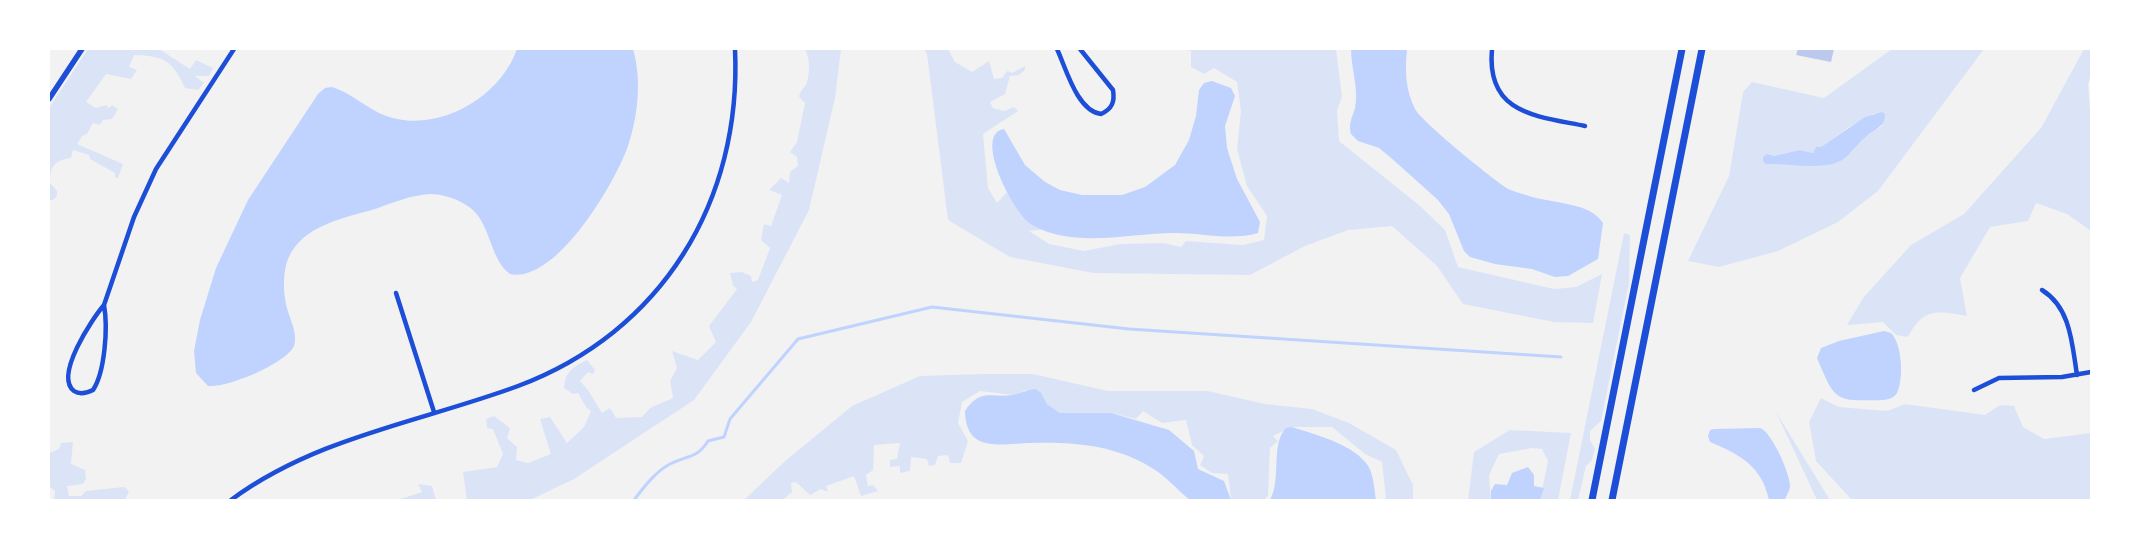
<!DOCTYPE html>
<html>
<head>
<meta charset="utf-8">
<style>
  body { margin:0 }
  #map { position:relative; width:2140px; height:549px; overflow:hidden; background:#f2f2f2; font-family:"Golos Text",sans-serif }
  canvas { display:block }
  .frame { position:absolute; inset:0; border:50px solid #fff; pointer-events:none }
</style>
</head>
<body>
<div id="map">
<canvas width="2140" height="549"></canvas>
<div class="frame"></div>
</div>
<script>
const ctx = document.querySelector('canvas').getContext('2d');
ctx.lineJoin = 'round';
function paint(path, color) {
  ctx.fillStyle = color;
  ctx.fill(path, 'evenodd');
}
function trace(path, color, width, dash) {
  ctx.strokeStyle = color;
  ctx.lineWidth = width;
  ctx.lineCap = dash ? 'butt' : 'round';
  ctx.setLineDash(dash || []);
  ctx.stroke(path);
}
paint(new Path2D(`
  M88 49H159L190 69 196 60 213 68 209 76H195L204 83 198 90 185 88C172 60 164 56 134 55L129 67 137 70 131 79 106 74 86 102 96 108 106 105 109 108 112 105 118 109 112 119 103 120 100 125 93 123 87 134 82 136 77 144 123 164 118 178 115 177V173L90 159 89 155 73 150 71 158C54 160 50 167 50 183L57 191V196L53 200H49V108Z
  M805 49H841L835 98 809 210 751 322 694 400 574 479 530 500H467L463 472 497 467 503 454 493 429 487 428 486 419 494 416 510 428 507 438 517 447 516 460 528 463 551 454 540 419 550 417 567 443 584 427 591 411 586 407 578 393 573 394 564 388C565 372 573 367 587 360L595 370 593 374 588 372 580 381 588 390 602 413 610 408 616 418 642 417 650 408 673 398 670 381 677 368 672 351 698 360 716 342 709 326 737 289 733 286 730 273 742 272 751 276 752 282 758 280 770 248 761 240 764 224 771 226 782 195 769 190 781 178 789 183 790 172 798 166 797 157 790 152 797 142 805 103 799 97C800 90 805 88 807 82 810 71 810 59 805 49Z
  M924 49H948L955 62 972 72 989 61 994 79 1002 78 1007 71 1012 73 1025 66V70L1019 75 1010 76 1005 94 990 102 993 108 1004 111 1014 107 1018 111 983 134 988 188 997 203 1007 192C1018 210 1025 222 1045 229L1029 231 1049 244 1084 251 1120 244 1164 243 1181 247 1186 241 1243 245 1264 240 1267 216 1247 186 1237 149 1241 111 1237 82 1214 68 1204 74 1191 67V51L1180 49H1336L1342 97 1337 110 1339 141 1419 205 1445 230 1458 267 1554 289 1576 287 1602 274 1593 323 1554 322 1463 304 1437 266 1392 226 1348 230 1305 246 1250 275 1093 273 1010 257 948 220 927 54Z
  M1892 49H1984L1878 191 1838 222 1778 251 1719 267 1688 261 1729 176 1743 92 1752 82 1824 98ZM1875 113 1882 126 1858 142 1852 152 1808 165 1782 164 1767 154 1774 156 1798 150 1813 153 1849 127Z
  M2084 49H2091V74L2088 84 2091 123V231L2067 214 2036 203 2028 221 1990 227 1960 278 1967 316C1937 311 1924 307 1908 337L1896 335 1883 322 1847 325 1863 298 1911 245 1964 214 2041 128Z
  M1624 233 1630 235 1629 283 1601 421 1590 431V440L1595 449 1592 460 1586 466 1578 500H1570Z
  M984 374H1033L1108 391H1208L1265 404 1312 409 1349 423 1396 450 1413 485V500H1382L1386 498 1382 462 1365 454 1332 427H1292L1273 436 1278 441 1270 448 1268 496 1264 500H1231L1228 474 1212 473 1200 465 1204 456 1192 445 1186 420 1162 423 1143 411 1136 419 1111 413H1060L1047 404 1043 398 1027 390 1013 395 980 391 962 402 958 423 968 441 961 463H950L948 455 938 456 935 465 929 466 927 459 911 457 910 471 900 473V466L890 467V460L897 459 900 443 874 445 873 470 866 475 868 486 873 485 878 491 861 496 854 476 826 486 828 492 821 489 810 495 796 482 791 483 792 492 783 500H744L784 462 852 406 920 376Z
  M1821 398 1839 407 1887 411 1905 404 1985 415 2000 405 2014 406 2023 427 2044 439 2091 433V500H1852L1816 461 1809 422Z
  M1776 412 1830 500H1817Z
  M1510 430 1571 433 1558 500H1540L1548 461 1542 449 1532 448 1499 454 1489 475 1491 500H1468L1474 452Z
  M73 442 71 464 85 470 86 479 83 484 67 486 69 496H81L86 491 124 487 129 491 125 500H54L55 491 49 486V453L59 449 61 443Z
  M418 484 432 486 436 500H383H397L422 492Z`), '#dbe4f7');
paint(new Path2D(`
  M517 49H633C642 80 638 116 628 146 615 183 556 284 510 274 488 258 492 220 466 205 455 198 442 194 430 194 411 195 392 203 375 209 345 218 302 225 288 259 283 272 283 290 286 304 288 316 300 336 293 348 282 365 227 388 208 386L196 373 194 351 200 320 216 268 248 200 318 94 325 88 332 87C352 93 367 109 386 116 437 134 500 98 517 49Z
  M1351 49H1407C1405 70 1405 89 1415 109 1423 123 1489 176 1505 187 1511 191 1520 193 1526 195 1550 204 1589 201 1603 223L1598 259 1568 276 1555 277 1532 269 1495 264 1470 257 1464 251 1449 214 1437 199 1390 157 1379 148 1358 141 1351 134C1348 124 1352 118 1355 108 1359 89 1351 68 1351 49Z
  M1212 81 1231 88 1235 96 1225 126 1227 148 1237 179 1260 222 1258 233C1232 241 1202 233 1175 233 1128 233 1076 249 1032 225 1014 215 972 134 1004 129L1025 165 1045 182 1060 190 1082 195H1122L1145 187 1175 165 1189 140 1196 116 1199 90 1204 83Z
  M1882 112 1885 114C1885 127 1875 129 1867 136 1857 143 1852 154 1842 160 1824 171 1788 163 1766 164L1763 161V157L1767 154 1774 156 1799 150 1813 153 1816 147H1821L1865 117Z
  M1884 331 1891 333C1902 343 1904 379 1897 393 1894 398 1889 399 1884 400 1835 401 1836 403 1817 358L1821 348 1839 341Z
  M1036 389 1041 393 1047 404 1060 413H1111L1169 430 1194 451 1198 469 1224 481 1231 500H1190C1177 490 1166 476 1152 468 1115 445 1074 442 1031 443 1016 443 992 448 978 440 968 435 965 421 965 411 980 388 992 398 1012 395 1021 393 1027 390 1036 389Z
  M1292 427C1316 435 1350 443 1366 463 1374 472 1374 489 1376 500H1270C1282 478 1270 445 1286 428Z
  M1760 428C1771 431 1790 473 1790 486 1790 491 1786 495 1785 500H1769C1762 466 1739 454 1710 442L1708 436 1710 430 1714 429Z
  M1528 467 1534 475V486L1544 488 1540 500H1491V491L1495 484 1507 485 1512 473Z`), '#bfd3fe');
trace(new Path2D(`
  M634 500C644 487 655 472 670 464 687 455 697 459 708 441L724 437 730 419 798 339 932 307 1129 329 1561 357`), '#bfd3fe', 3);
paint(new Path2D(`
  M1798 49H1834L1831 62 1796 55Z`), '#bdc9ec');
trace(new Path2D(`
  M1057 49C1066 68 1077 111 1101 114 1112 109 1115 102 1113 90L1080 49
  M1492 49C1486 114 1536 116 1585 126
  M2042 290C2071 308 2072 344 2077 375
  M396 293 434 412
  M104 305C108 327 105 372 93 390 87 393 80 395 74 391 54 376 92 319 104 305L134 217 156 169 234 49
  M1974 390 1999 378 2062 377 2091 372
  M231 500C316 437 421 422 518 386 662 332 742 201 735 49`), '#1d4ed8', 4.5);
trace(new Path2D(`
  M49 99 82 49`), '#1d4ed8', 5.5);
trace(new Path2D(`
  M1592 500 1682 49
  M1612 500 1702 49`), '#1d4ed8', 7);
</script>
</body>
</html>
